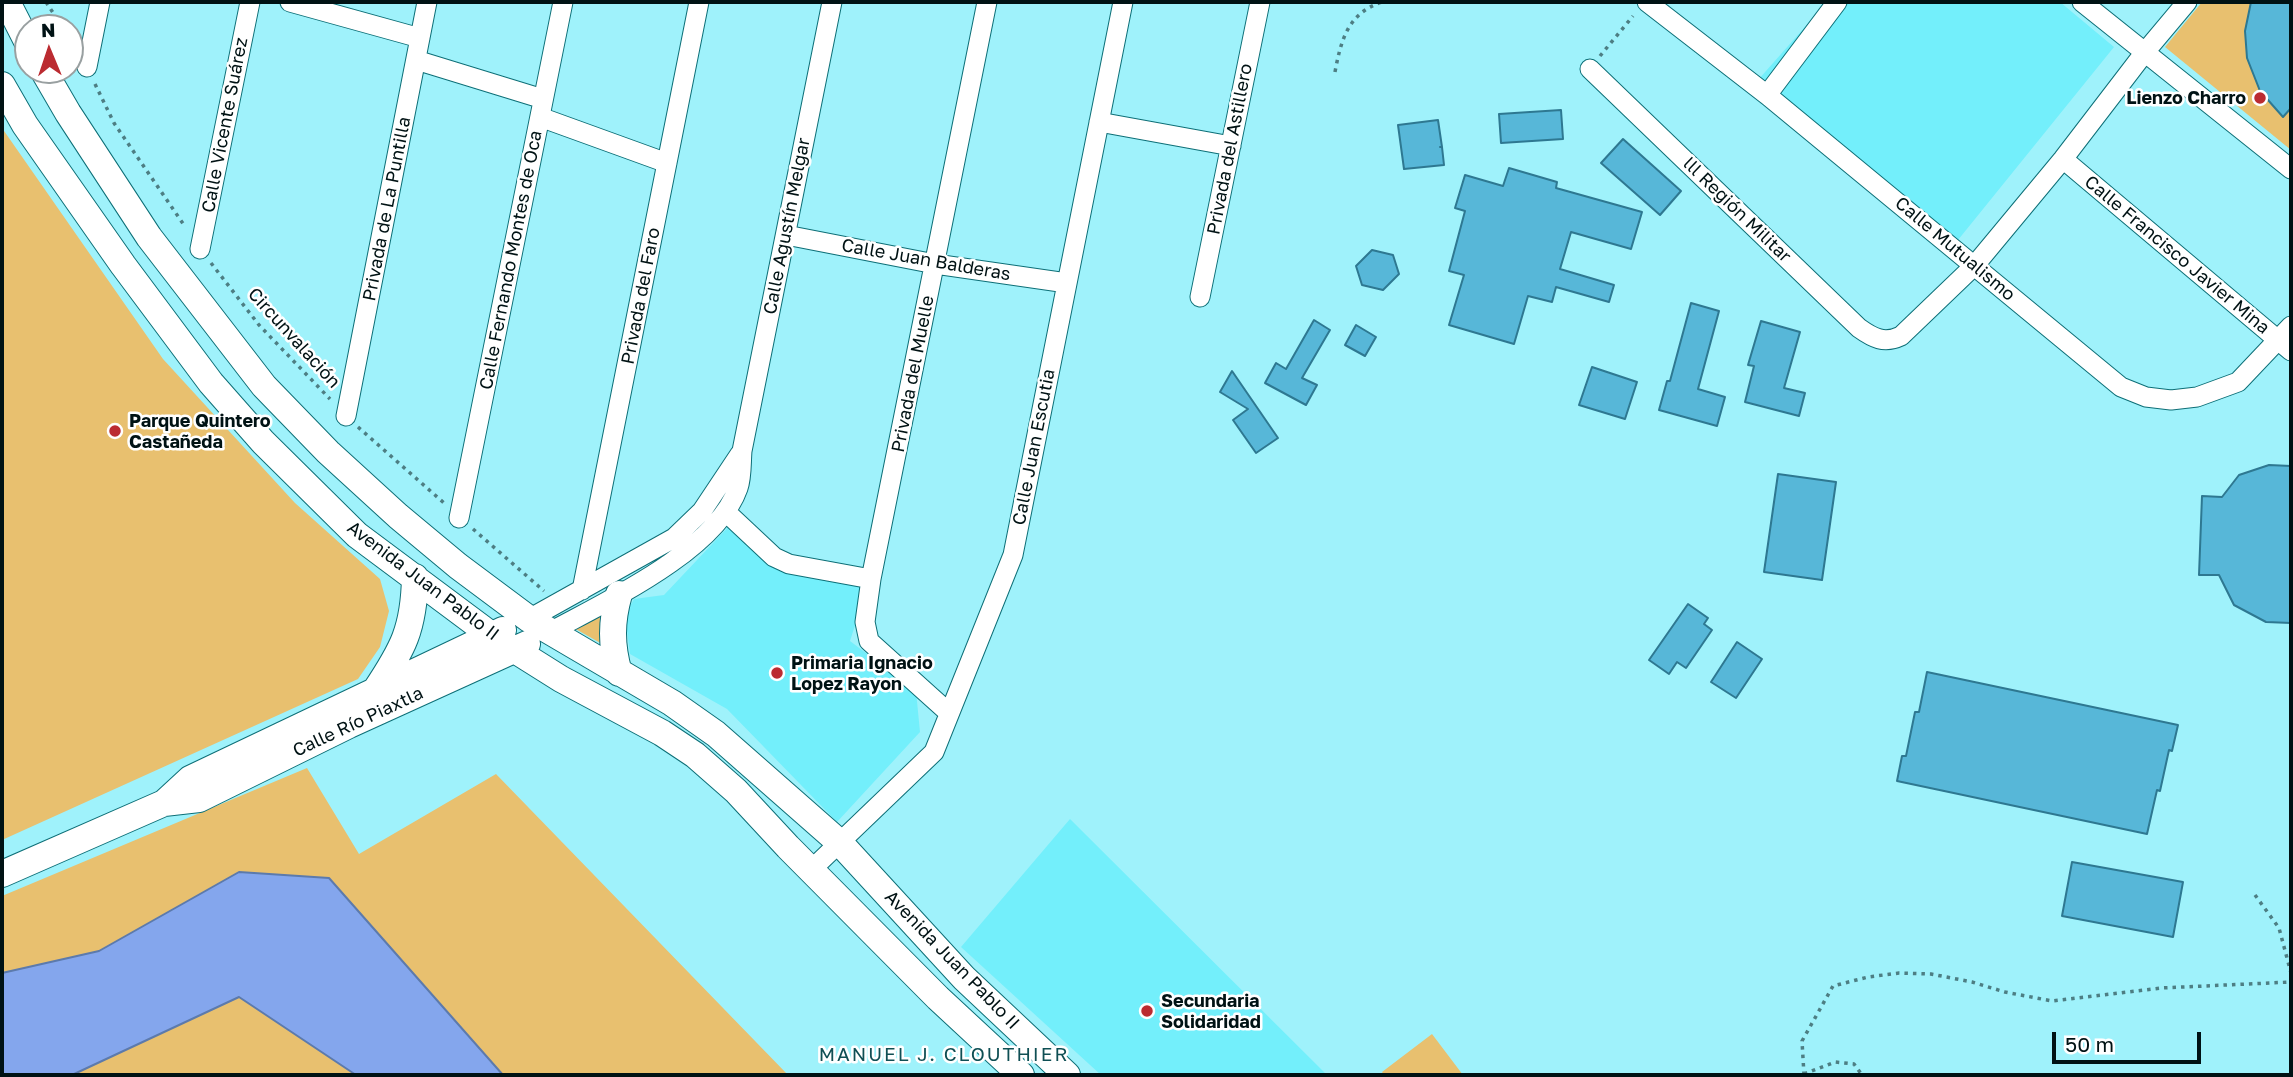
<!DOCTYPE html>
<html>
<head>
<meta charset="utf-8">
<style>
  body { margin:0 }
  #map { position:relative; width:2293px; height:1077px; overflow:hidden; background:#9ff2fb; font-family:"Golos Text",sans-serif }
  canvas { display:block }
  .frame { position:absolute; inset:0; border:4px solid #001214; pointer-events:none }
  .north { position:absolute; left:14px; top:14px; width:70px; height:70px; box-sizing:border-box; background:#fff; border:2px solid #99a0a1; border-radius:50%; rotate:358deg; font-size:19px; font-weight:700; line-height:28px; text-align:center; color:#001214 }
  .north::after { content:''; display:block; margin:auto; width:24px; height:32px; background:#bb2b31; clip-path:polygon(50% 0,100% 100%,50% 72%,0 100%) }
  .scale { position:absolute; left:2052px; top:1032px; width:149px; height:32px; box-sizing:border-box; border:4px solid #001214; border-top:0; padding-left:9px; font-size:21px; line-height:24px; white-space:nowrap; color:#001214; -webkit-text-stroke:5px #fff; paint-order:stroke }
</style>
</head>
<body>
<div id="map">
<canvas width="2293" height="1077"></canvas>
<div class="frame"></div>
<div class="north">N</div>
<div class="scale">50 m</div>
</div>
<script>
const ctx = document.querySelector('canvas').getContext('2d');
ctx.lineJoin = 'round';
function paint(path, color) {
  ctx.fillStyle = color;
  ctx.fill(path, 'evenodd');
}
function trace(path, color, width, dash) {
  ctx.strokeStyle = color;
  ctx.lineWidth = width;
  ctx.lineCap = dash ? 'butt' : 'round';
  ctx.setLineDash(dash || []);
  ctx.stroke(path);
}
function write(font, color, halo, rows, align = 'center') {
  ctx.font = font + ' "Golos Text",sans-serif';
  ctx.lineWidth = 5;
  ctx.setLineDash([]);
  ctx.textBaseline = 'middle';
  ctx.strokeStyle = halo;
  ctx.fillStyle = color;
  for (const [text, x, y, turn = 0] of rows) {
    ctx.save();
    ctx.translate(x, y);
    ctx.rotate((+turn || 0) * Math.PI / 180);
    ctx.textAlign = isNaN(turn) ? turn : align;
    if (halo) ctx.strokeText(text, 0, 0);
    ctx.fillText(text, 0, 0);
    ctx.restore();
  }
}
paint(new Path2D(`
  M1827 2H2060L2114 47 1958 240 1758 80Z
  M731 524 784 571 867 588 850 641 916 691 920 732 837 822 727 709 630 654 625 615 634 599 664 595Z
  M1070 819 1327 1075H1101L961 947Z`), '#73effb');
paint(new Path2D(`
  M2202 2H2291V150L2165 47Z
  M2 128 163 359 295 503 380 579 389 611 380 647 358 679 2 840Z
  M604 611V645L572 627Z
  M307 768 359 854 496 774 788 1075H503L421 985 239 872 99 951 2 973V896Z
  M239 997 356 1075H72Z
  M1432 1034 1463 1075H1384L1382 1072Z`), '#e8c06f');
const water = new Path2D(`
  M239 872 329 878 503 1075H356L239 997 72 1075H2V973L99 951Z`);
paint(water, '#84a6ed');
trace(water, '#5c7aac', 2);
const building = new Path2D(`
  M2251 2H2291V108L2283 117 2260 91 2247 58 2245 31Z
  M1561 110 1563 139 1501 143 1499 114Z
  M1438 120 1442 147H1440H1442L1444 165 1404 169 1398 125Z
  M1623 139 1681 191 1660 215 1601 163Z
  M1509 168 1557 182 1556 188 1642 212 1631 249 1571 232 1560 269 1614 285 1609 302 1556 287 1552 302 1528 296 1514 344 1449 325 1464 275 1449 271 1465 211 1455 208 1465 175 1503 186Z
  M1372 250 1393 255 1399 274 1383 290 1362 285 1356 266Z
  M1691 303 1719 311 1698 389 1725 397 1717 426 1659 410 1667 381H1670Z
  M1314 320 1330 330 1302 378 1317 385 1306 405 1265 383 1276 363 1286 369Z
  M1761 321 1800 332 1784 388 1805 393 1799 416 1745 402 1754 366 1748 365Z
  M1356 325 1376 337 1365 356 1345 345Z
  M1592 367 1637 382 1625 419 1579 405Z
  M1232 371 1278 438 1256 453 1233 420 1248 409 1220 392Z
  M2269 465 2291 466V623L2266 622 2234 605 2219 575H2199L2202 496 2222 497 2239 475Z
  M1778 474 1836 482 1822 580 1764 572Z
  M1688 604 1708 618 1704 624 1712 630 1686 668 1677 662 1669 674 1649 660Z
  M1737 642 1762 659 1736 698 1711 682Z
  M1927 672 2178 725 2172 751 2169 750 2160 791 2157 790 2147 834 1897 781 1902 756H1906L1915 712H1919Z
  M2072 862 2183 882 2173 937 2062 916Z`);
paint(building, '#57b7d8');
trace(building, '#2e7891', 2);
const street = new Path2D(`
  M290 2 420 38
  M1647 2 1767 95 2121 387 2146 397 2171 400 2197 397 2238 382 2291 326
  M2082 2 2291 169
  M416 60 543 99
  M87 67 100 2
  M1590 69 1859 328C1873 338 1884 344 1901 336L1975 265 2063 159 2145 52 2187 2
  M1767 95 1837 2
  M540 117 667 163
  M1099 122 1231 146
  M2063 159 2291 351
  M786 235 935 264 1067 283
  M200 249 250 2
  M1200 297 1260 2
  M346 416 427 2
  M726 512 774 557 789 564 871 579
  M459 518 563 2
  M582 590 699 2
  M529 619 674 538 702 511 740 454
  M550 632C607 601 716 551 738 488 742 477 741 462 742 451L832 2
  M949 713 869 641 865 622 871 579 987 2
  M811 870 934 752 1013 555 1123 2`);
const secondary = new Path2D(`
  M7 2 28 43
  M43 70 68 113 149 237 264 386 328 452 398 516 458 566 529 619 672 703 716 734 840 843 964 978 1067 1075
  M2 85 25 125 123 265 211 383 263 442 357 535 491 635 561 679 662 733 695 755 736 791 788 847 938 998 1021 1075
  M619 594C611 622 611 645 619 673
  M375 691C403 649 414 629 415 577
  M164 803 190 779 503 630
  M2 874 164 803 199 799 349 725 527 644`);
trace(street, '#0d6f77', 21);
trace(secondary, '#0d6f77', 28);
trace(new Path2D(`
  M46 2 63 28
  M1600 56 1633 16
  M1335 72C1341 40 1348 13 1382 2
  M95 84 114 123 184 225
  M211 263 259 325 330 399
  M358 427 444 503
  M473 529 544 591
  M2255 895 2279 928 2291 973
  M1804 1074 1835 1062 1854 1064 1862 1075
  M1804 1075 1802 1041 1833 986 1868 977 1899 973 1931 974 1972 982 2005 992 2052 1001 2161 988 2291 982`), '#4d7e83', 3.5, [3.5, 5]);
trace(street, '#fff', 19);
trace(secondary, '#fff', 26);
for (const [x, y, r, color] of [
  [2260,98,7,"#bb2b31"],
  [115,431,7,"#bb2b31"],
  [777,673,7,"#bb2b31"],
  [1147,1011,7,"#bb2b31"]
]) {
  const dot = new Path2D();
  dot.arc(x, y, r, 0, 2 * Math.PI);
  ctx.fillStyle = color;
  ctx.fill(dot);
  trace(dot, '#fff', 2.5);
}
write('bold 18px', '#001214', '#fff', [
  ["Lienzo Charro",2246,98,"right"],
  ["Parque Quintero",129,421],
  ["Castañeda",129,442],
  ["Primaria Ignacio",791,663],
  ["Lopez Rayon",791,684],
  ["Secundaria",1161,1001],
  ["Solidaridad",1161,1022]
], 'left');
write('18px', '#001214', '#fff', [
  ["Calle Vicente Suárez",225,125,-79],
  ["Privada del Astillero",1230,149,-79],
  ["Privada de La Puntilla",387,209,-79],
  ["lll Región Militar",1737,210,44],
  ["Calle Agustín Melgar",787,226,-79],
  ["Calle Mutualismo",1955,249,40],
  ["Calle Francisco Javier Mina",2177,255,40],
  ["Calle Fernando Montes de Oca",511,260,-79],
  ["Calle Juan Balderas",926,260,10],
  ["Privada del Faro",641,296,-79],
  ["Circunvalación",294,338,48],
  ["Privada del Muelle",913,374,-79],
  ["Calle Juan Escutia",1034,447,-79],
  ["Avenida Juan Pablo II",423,581,37],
  ["Calle Río Piaxtla",358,722,-25],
  ["Avenida Juan Pablo II",952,960,46]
]);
ctx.letterSpacing = '2px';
write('19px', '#0f4f54', '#fff', [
  ["MANUEL J. CLOUTHIER",944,1055]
]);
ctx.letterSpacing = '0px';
</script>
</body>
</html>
